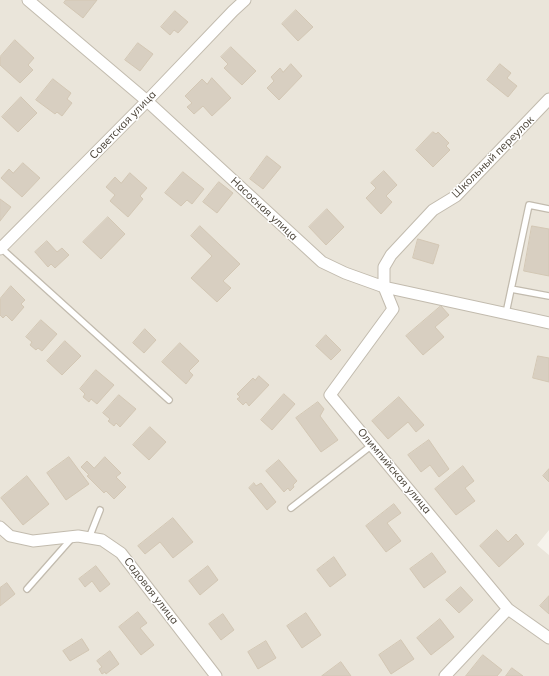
<!DOCTYPE html>
<html>
<head>
<meta charset="utf-8">
<style>
  body { margin:0 }
  canvas { display:block; background:#f6f3ec }
</style>
</head>
<body>
<canvas width="549" height="676"></canvas>
<script>
const ctx = document.querySelector('canvas').getContext('2d');
ctx.lineJoin = 'round';
function paint(path, color) {
  ctx.fillStyle = color;
  ctx.fill(path, 'evenodd');
}
function trace(path, color, width, dash) {
  ctx.strokeStyle = color;
  ctx.lineWidth = width;
  ctx.lineCap = dash ? 'butt' : 'round';
  ctx.setLineDash(dash || []);
  ctx.stroke(path);
}
function write(font, color, halo, rows, align = 'center') {
  ctx.font = font + ' Mulish,sans-serif';
  ctx.lineWidth = 3;
  ctx.setLineDash([]);
  ctx.textBaseline = 'middle';
  ctx.strokeStyle = halo;
  ctx.fillStyle = color;
  for (const [text, x, y, turn = 0] of rows) {
    ctx.save();
    ctx.translate(x, y);
    ctx.rotate((+turn || 0) * Math.PI / 180);
    ctx.textAlign = isNaN(turn) ? turn : align;
    if (halo) ctx.strokeText(text, 0, 0);
    ctx.fillText(text, 0, 0);
    ctx.restore();
  }
}
paint(new Path2D(`
  M0 0H549V530L537 545 549 555V676H0Z`), '#eae5da');
const building = new Path2D(`
  M66 0H97L83 18 64 3Z
  M296 10 313 27 298 41 282 24Z
  M175 11 188 22 178 33 174 30 170 35 161 27Z
  M15 40 34 58 28 65 33 70 20 83 0 65V57Z
  M138 43 153 54 140 71 125 60Z
  M231 47 256 71 242 85 224 68 228 64 221 57Z
  M291 64 302 76 279 100 267 88 274 81 271 77 280 68 283 72Z
  M500 64 511 73 507 78 517 86 508 97 487 80Z
  M212 78 231 98 212 116 203 106 194 114 187 107 192 103 185 96 202 79 207 84Z
  M53 79 71 93 67 99 72 103 62 116 57 112 55 114 36 100Z
  M21 97 37 113 18 132 2 117Z
  M433 132 436 134 438 132 449 143 446 146 450 150 433 167 416 150Z
  M267 156 281 167 263 189 250 179Z
  M23 163 40 178 22 197 1 178 9 169 13 173Z
  M384 171 397 185 386 196 392 202 381 214 366 198 376 188 371 183Z
  M183 172 204 189 192 204 187 200 181 206 165 193Z
  M130 173 147 188 140 196 143 199 128 217 110 201 115 195 106 187 115 177 121 183Z
  M219 182 233 193 217 213 203 202Z
  M0 199 11 207 0 221Z
  M327 209 344 227 326 245 309 227Z
  M108 217 125 234 101 259 83 242Z
  M200 226 240 264 223 281 231 288 217 302 191 278 212 256 191 236Z
  M532 226 549 229V276L524 271Z
  M418 239 439 245 433 264 413 258Z
  M47 241 57 252 62 248 69 255 55 268 51 264 48 267 35 252Z
  M11 286 25 300 21 304 24 307 12 321 6 315 3 318 0 315V299Z
  M441 306 449 315 435 327 444 337 423 355 406 336Z
  M41 320 57 334 42 351 38 348 36 350 30 345 32 342 26 337Z
  M145 329 156 340 144 353 133 343Z
  M326 335 341 350 331 360 316 346Z
  M65 341 81 356 62 375 47 361Z
  M180 343 199 361 189 371 193 375 186 384 162 362Z
  M538 356 549 358V382L533 378Z
  M96 370 114 385 97 404 91 399 89 402 83 397 85 394 80 389Z
  M259 376 269 385 249 406 246 402 243 405 237 399 240 397 237 394 253 378 255 380Z
  M284 394 295 404 272 430 261 420Z
  M119 395 136 409 120 427 116 423 114 426 108 421 110 419 103 413Z
  M399 397 424 425 416 432 408 422 388 439 372 421Z
  M318 402 324 409 320 416 338 440 321 452 296 418Z
  M150 427 166 442 149 460 133 445Z
  M429 440 449 469 439 477 430 465 421 472 408 455Z
  M69 457 89 484 66 500 47 473Z
  M105 457 121 473 116 477 126 487 114 499 106 491 104 493 87 476 89 475 81 467 87 461 94 468Z
  M279 460 297 481 293 485 294 487 290 491 288 488 284 492 266 471Z
  M463 466 474 481 465 488 475 501 456 515 435 489Z
  M549 469V482L543 476Z
  M27 476 49 504 23 525 1 498Z
  M254 483 256 486 261 483 276 502 267 510 249 488Z
  M394 504 401 513 387 523 401 541 386 552 366 526Z
  M173 518 193 542 173 558 160 542 145 554 138 546Z
  M497 530 508 542 516 534 524 544 499 567 480 546Z
  M432 553 446 572 424 588 410 569Z
  M334 557 346 575 330 587 317 570Z
  M96 566 110 584 100 592 92 581 85 587 79 579Z
  M208 566 218 580 200 595 189 581Z
  M7 583 15 594 0 606V588Z
  M461 587 473 600 459 613 446 600Z
  M549 596V614L540 606Z
  M138 612 147 623 140 628 154 645 141 655 119 627Z
  M306 613 321 635 302 648 287 626Z
  M223 614 234 630 221 640 209 624Z
  M440 619 454 637 431 655 417 638Z
  M82 639 89 650 70 661 63 651Z
  M401 640 414 659 391 674 379 655Z
  M266 641 276 658 258 669 248 652Z
  M110 651 119 664 106 674 105 672 102 674 99 669 102 667 97 661Z
  M483 655 502 670 497 676H466Z
  M341 662 351 676H322Z
  M512 668 523 676H506Z`);
paint(building, '#d8cfc1');
trace(building, '#d3c7b4', 1);
const lane = new Path2D(`
  M1 248 169 400
  M511 289 549 296
  M506 313 529 205 549 209
  M291 508 372 445
  M89 538 100 510
  M27 589 72 538`);
const street = new Path2D(`
  M28 0 147 101 322 262 345 273 384 287 549 323
  M549 99 456 196 433 210 391 255 384 267V287L393 309 330 395 508 609 549 638
  M0 249 147 101 233 11 245 0
  M0 527 10 536 33 541 78 536 102 540 121 553 216 676
  M445 676 508 609`);
trace(lane, '#c2bbae', 8);
trace(street, '#c2bbae', 13);
trace(lane, '#fff', 5.5);
trace(street, '#fff', 11);
write('11px', '#4b4439', '#fff', [
  ["Советская улица",123,125,-46],
  ["Школьный переулок",493,157,-45],
  ["Насосная улица",264,209,43],
  ["Олимпийская улица",394,471,50],
  ["Садовая улица",151,591,52]
]);
</script>
</body>
</html>
